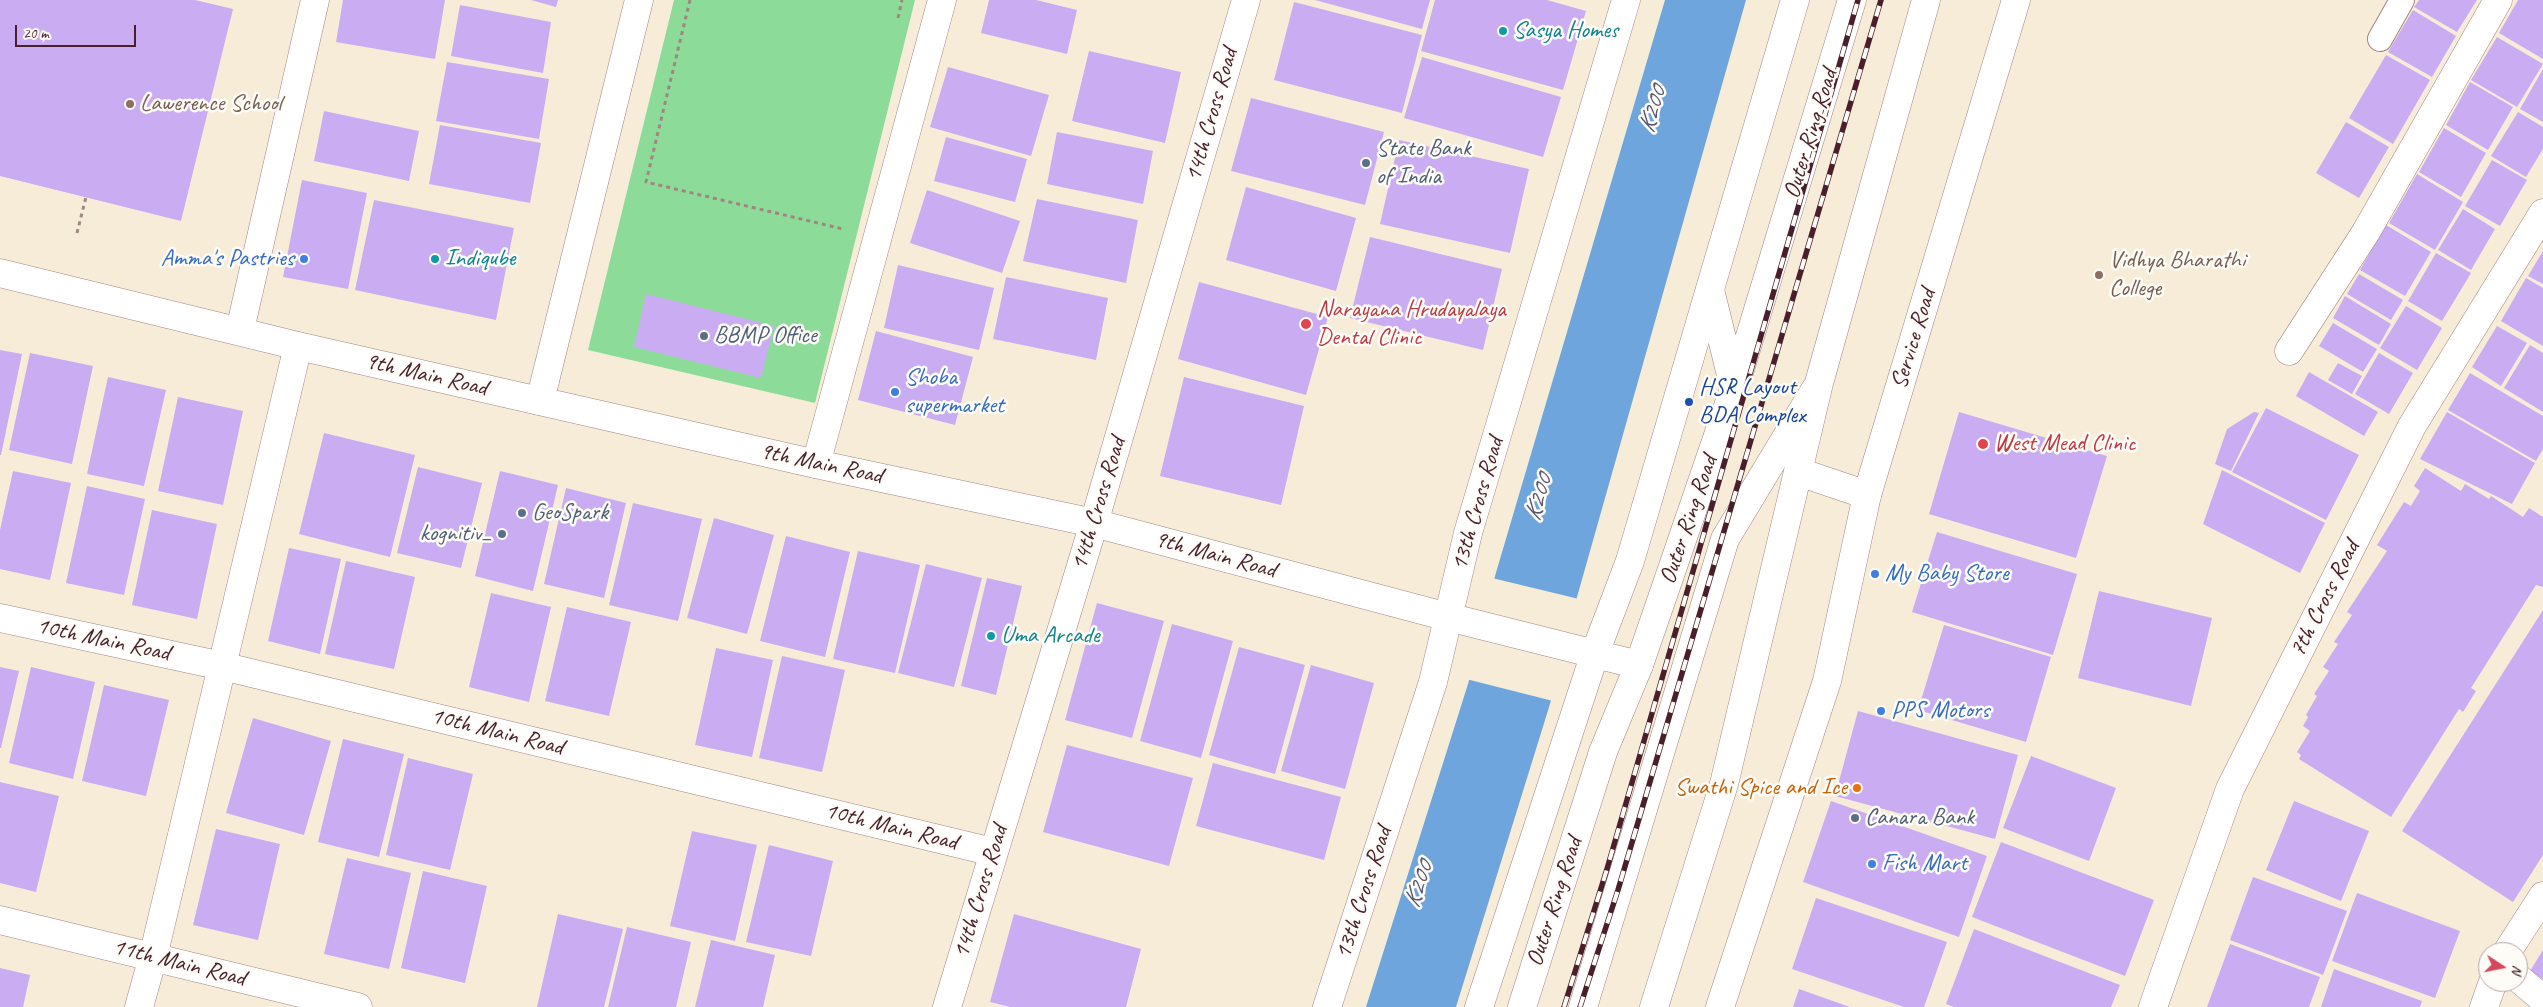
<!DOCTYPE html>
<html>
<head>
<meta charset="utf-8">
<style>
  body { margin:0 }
  #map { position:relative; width:2543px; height:1007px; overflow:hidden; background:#f7ecd8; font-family:Caveat,sans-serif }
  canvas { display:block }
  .north { position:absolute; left:2478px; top:942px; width:50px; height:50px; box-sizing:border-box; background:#fdfcf7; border:1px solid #b5a4a5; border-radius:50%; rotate:101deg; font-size:14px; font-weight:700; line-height:20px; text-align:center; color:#4a1f2b }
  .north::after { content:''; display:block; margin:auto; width:18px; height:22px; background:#d1495b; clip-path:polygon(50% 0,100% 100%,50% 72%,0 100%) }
  .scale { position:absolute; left:15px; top:25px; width:121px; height:22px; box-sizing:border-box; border:2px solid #4a1f2b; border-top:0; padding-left:6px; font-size:15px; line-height:18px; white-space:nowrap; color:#4a1f2b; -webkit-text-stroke:4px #fdfcf7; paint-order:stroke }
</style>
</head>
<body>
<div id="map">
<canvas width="2543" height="1007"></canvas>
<div class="north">N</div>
<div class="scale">20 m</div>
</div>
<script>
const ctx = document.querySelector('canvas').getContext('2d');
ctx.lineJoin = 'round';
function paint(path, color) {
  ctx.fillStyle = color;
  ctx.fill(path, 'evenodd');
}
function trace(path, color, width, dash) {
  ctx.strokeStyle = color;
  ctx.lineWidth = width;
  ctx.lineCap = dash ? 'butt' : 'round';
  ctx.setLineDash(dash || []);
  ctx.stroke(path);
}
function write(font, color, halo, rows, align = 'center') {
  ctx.font = font + ' Caveat,sans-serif';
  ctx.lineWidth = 5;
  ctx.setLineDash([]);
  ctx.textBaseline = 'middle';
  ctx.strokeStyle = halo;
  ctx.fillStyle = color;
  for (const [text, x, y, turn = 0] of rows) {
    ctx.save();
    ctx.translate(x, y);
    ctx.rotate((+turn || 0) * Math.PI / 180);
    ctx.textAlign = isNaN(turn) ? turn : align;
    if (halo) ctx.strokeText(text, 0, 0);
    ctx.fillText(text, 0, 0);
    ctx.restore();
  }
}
paint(new Path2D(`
  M674 0H915L815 403 588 350Z`), '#8ddb99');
paint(new Path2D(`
  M1665 0H1746L1577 597 1550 704 1456 1007H1366L1468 684 1495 576Z`), '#6da5dc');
paint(new Path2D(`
  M1492 578 1579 599 1553 701 1466 679Z`), '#f7ecd8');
paint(new Path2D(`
  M0 0H195L233 9 181 221 0 176Z
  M343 0H445L435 59 336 42Z
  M531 0H558L556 7Z
  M989 0H1036L1077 10 1067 54 981 33Z
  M1315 0H1430L1422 29Z
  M1435 0H1547L1586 11 1563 90 1421 51Z
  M2419 0H2477L2457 32 2414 7Z
  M2518 0H2543V59L2499 33Z
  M1294 2 1422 35 1402 113 1274 80Z
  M460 5 551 22 543 73 451 56Z
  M2413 10 2456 36 2432 77 2388 52Z
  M2497 37 2543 64 2517 107 2471 80Z
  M1089 51 1181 72 1165 143 1072 121Z
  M2386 55 2430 80 2393 144 2349 118Z
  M1422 57 1561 97 1543 157 1404 118Z
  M447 62 549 79 539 139 436 121Z
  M948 67 1049 95 1031 156 930 127Z
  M2543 69V122L2520 109Z
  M2470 82 2513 107 2488 150 2446 125Z
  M1251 98 1384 132 1365 205 1231 171Z
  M324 111 419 131 409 181 314 161Z
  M2518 112 2543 127V149L2526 177 2491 156Z
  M2346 122 2389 147 2359 198 2316 173Z
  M440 125 541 143 530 203 429 184Z
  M2444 128 2486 153 2461 197 2419 172Z
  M1057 132 1153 151 1143 204 1047 184Z
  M946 137 1027 159 1015 202 934 181Z
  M1399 140 1529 169 1510 253 1380 224Z
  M2492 160 2527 180 2500 226 2465 206Z
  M2417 174 2463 202 2435 250 2389 223Z
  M302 180 367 193 348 289 283 277Z
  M1246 187 1356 218 1336 291 1226 260Z
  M927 190 1020 221 1002 273 910 243Z
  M1037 199 1138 220 1126 283 1023 261Z
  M374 200 514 228 496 320 355 290Z
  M2463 209 2495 229 2471 270 2438 250Z
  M2386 225 2431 252 2405 296 2360 270Z
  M1370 237 1502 269 1483 350 1350 318Z
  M2543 251V284L2528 276Z
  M2436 253 2471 273 2442 321 2408 301Z
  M898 265 994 288 979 350 884 328Z
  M2359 274 2403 300 2391 320 2347 294Z
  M1006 277 1108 298 1096 360 993 339Z
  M2526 278 2543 288V346L2501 321Z
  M1199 282 1328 317 1306 395 1178 359Z
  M646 294 774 326 761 378 634 347Z
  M2345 296 2391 324 2379 345 2333 318Z
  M2406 306 2442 328 2417 370 2380 348Z
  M2333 323 2377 349 2363 372 2319 346Z
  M2497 326 2527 343 2501 386 2472 367Z
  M876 331 973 357 955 425 858 400Z
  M2530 345 2543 353V412L2504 388Z
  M0 350 22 354 1 455H0Z
  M30 353 93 366 72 464 9 450Z
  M2379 353 2413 373 2389 414 2355 394Z
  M2338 363 2362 376 2352 394 2328 380Z
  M2309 372 2378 412 2364 436 2296 396Z
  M2470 373 2543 416V449L2536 461 2448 410Z
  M108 377 166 390 144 486 87 474Z
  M1184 377 1304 406 1281 505 1160 476Z
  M178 397 243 411 223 505 158 491Z
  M2266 408 2359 455 2326 520 2232 472Z
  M1959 412 2107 456 2076 558 1929 514Z
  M2254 412 2259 413 2231 471 2215 464 2227 429Z
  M2447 412 2535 463 2512 504 2420 459Z
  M324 433 415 455 390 557 299 534Z
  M418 467 482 483 461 568 397 553Z
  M2425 468 2461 491 2465 484 2489 499 2491 496 2523 517 2529 508 2543 517V587L2536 585 2471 688 2476 691 2463 712 2459 709 2391 817 2299 759 2301 755 2297 752 2310 731 2303 726 2308 717 2306 715 2317 696 2314 694 2329 671 2323 667 2338 644 2334 642 2352 615 2347 612 2387 551 2377 545 2404 502 2411 506 2420 491 2414 486Z
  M2222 470 2325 523 2300 573 2203 524Z
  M13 471 71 483 50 580 0 569V530Z
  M500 471 558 485 533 591 475 576Z
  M87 486 145 499 124 595 66 583Z
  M566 488 626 503 604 598 544 584Z
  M633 503 702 519 678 621 609 605Z
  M152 510 217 524 197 619 132 605Z
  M714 518 774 535 747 634 687 618Z
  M1937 532 2077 574 2053 655 1912 612Z
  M786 536 850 552 825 657 760 641Z
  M289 548 341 559 320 654 268 641Z
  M858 551 920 565 895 673 833 659Z
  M346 561 415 577 394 669 325 654Z
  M926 564 982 578 954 687 898 673Z
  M987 578 1022 586 996 695 961 686Z
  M2099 591 2212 618 2191 706 2078 678Z
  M491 593 551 607 529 702 469 687Z
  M1097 603 1164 621 1132 738 1065 720Z
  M567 607 631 622 609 716 545 701Z
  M2543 610V855L2513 902 2402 831Z
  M1172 624 1233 641 1201 758 1140 741Z
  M1944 625 2051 657 2026 742 1918 710Z
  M1239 647 1305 665 1275 774 1209 755Z
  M716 648 773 660 752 757 695 745Z
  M782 656 845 670 822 772 759 758Z
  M1311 665 1374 683 1345 789 1281 771Z
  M0 667 19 671 1 748H0Z
  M31 667 95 682 73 779 9 763Z
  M104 685 169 700 146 796 82 781Z
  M1858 711 2018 755 1995 839 1835 796Z
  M253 718 331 741 304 835 226 813Z
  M343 739 404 754 379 857 318 842Z
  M1067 745 1193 778 1169 866 1043 832Z
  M2031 756 2116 788 2089 861 2003 828Z
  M408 758 473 774 450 870 386 855Z
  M1213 763 1341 797 1324 860 1196 826Z
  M0 782 59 796 36 892 0 883Z
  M1831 801 1987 856 1959 937 1803 882Z
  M2294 801 2369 831 2341 901 2266 870Z
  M216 829 280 844 258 940 193 925Z
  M692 831 757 845 735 941 670 926Z
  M2001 842 2154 900 2125 976 1972 917Z
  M769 845 833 861 811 956 746 942Z
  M347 858 411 873 389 969 324 954Z
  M423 871 487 886 465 983 401 968Z
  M2253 877 2347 911 2323 975 2230 940Z
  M2357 893 2460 931 2435 998 2332 961Z
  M1816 898 1947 942 1924 1007H1904L1792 969Z
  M558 914 623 929 604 1007H537Z
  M1014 914 1141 949 1126 1007H1010L990 1002Z
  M627 927 691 942 676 1007H608Z
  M1974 929 2120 985 2111 1007H1954L1946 1004Z
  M711 940 775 955 763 1007H695Z
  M2230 944 2320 977 2309 1007H2207Z
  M2543 950V979L2530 971Z
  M0 968 30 975 23 1007H0Z
  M2334 969 2422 1001 2420 1007H2321Z
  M1799 989 1850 1007H1793Z`), '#caacf3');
const lane = new Path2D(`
  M2380 39 2402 0`);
const street = new Path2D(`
  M240 330 315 0
  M2289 351 2366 232 2498 0
  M540 401 639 0
  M816 464 942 0
  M0 618 222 666 993 852
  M0 920 358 1007
  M2507 952 2543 896
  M2518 978 2543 999
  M139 1007 153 957 298 346
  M947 1007 1094 523 1246 0
  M1327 1007 1433 682 1468 533 1626 0
  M2153 1007 2230 789 2412 426 2543 213
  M2484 1007 2493 982`);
const secondary = new Path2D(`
  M0 273 298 346 816 464 1094 523 1448 617 1639 665
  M1479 1007 1595 653 1630 561 1795 0
  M1583 1007 1725 539 1815 390
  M1720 1007 1827 681 1867 495 2016 0`);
const highway = new Path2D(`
  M1710 290 1734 387
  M1799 472 1867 495
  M1522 1007 1603 752 1639 665 1734 389 1852 0
  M1654 1007 1724 784 1819 383 1926 0`);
trace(lane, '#a08682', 26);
trace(street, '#a08682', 29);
trace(secondary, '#a08682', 29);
trace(highway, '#a08682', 29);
trace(new Path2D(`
  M690 0 646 182 843 229
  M898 18 902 0
  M77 233 86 197`), '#a08682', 3, [4, 4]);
trace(lane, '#fff', 24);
trace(street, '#fff', 28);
trace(secondary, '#fff', 28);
trace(highway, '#fff', 28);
const rail = new Path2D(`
  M1564 1007 1607 869 1858 0
  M1580 1007 1618 890 1881 0`);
trace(rail, '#4a1f2b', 5.5);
trace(rail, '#fdfcf7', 4, [11]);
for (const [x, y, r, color] of [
  [1503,31,5,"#0f9aa8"],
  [130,104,5,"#8d6e63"],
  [1366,163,5,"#5c6f8a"],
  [304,259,5,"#3f7fe0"],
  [435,259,5,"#0f9aa8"],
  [2099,275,5,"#8d6e63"],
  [1306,324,6,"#e0444e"],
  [704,336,5,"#5c6f8a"],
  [895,392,5,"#3f7fe0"],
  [1689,402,5,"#1a4fb4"],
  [1983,444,6,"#e0444e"],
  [522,513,5,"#5c6f8a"],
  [502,534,5,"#5c6f8a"],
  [1875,574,5,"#3f7fe0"],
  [991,636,5,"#0f9aa8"],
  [1881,711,5,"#3f7fe0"],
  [1857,788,5,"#e8710a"],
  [1855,818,5,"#5c6f8a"],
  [1872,864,5,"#3f7fe0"]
]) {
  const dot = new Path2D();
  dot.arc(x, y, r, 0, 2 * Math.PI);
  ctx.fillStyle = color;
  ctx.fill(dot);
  trace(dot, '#fdfcf7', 2);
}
write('24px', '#0d838f', '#fdfcf7', [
  ["Sasya Homes",1513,31],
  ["Indiqube",445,259],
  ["Uma Arcade",1001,636]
], 'left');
write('24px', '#785e54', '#fdfcf7', [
  ["Lawerence School",140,104],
  ["Vidhya Bharathi",2109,261],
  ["College",2109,289]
], 'left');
write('24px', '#4a1f2b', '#fdfcf7', [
  ["14th Cross Road",1212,115,-74],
  ["Outer Ring Road",1811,134,-73],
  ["Service Road",1914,339,-73],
  ["9th Main Road",426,375,13],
  ["9th Main Road",821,464,12],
  ["14th Cross Road",1099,504,-73],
  ["13th Cross Road",1478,504,-74],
  ["Outer Ring Road",1689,520,-71],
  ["9th Main Road",1215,555,15],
  ["7th Cross Road",2325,599,-63],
  ["10th Main Road",103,640,12],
  ["10th Main Road",497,732,14],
  ["10th Main Road",891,827,14],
  ["14th Cross Road",981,892,-73],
  ["13th Cross Road",1364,893,-72],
  ["Outer Ring Road",1555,902,-72],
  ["11th Main Road",179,963,14]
]);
write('24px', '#4e5e75', '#fdfcf7', [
  ["State Bank",1376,149],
  ["of India",1376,177],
  ["BBMP Office",714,336],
  ["GeoSpark",532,513],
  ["kognitiv_",492,534,"right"],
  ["Canara Bank",1865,818]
], 'left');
write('24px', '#366cbe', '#fdfcf7', [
  ["Amma's Pastries",294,259,"right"],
  ["Shoba",905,378],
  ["supermarket",905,406],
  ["My Baby Store",1885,574],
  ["PPS Motors",1891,711],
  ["Fish Mart",1882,864]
], 'left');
write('24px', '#be3a42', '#fdfcf7', [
  ["Narayana Hrudayalaya",1317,310],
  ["Dental Clinic",1317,338],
  ["West Mead Clinic",1994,444]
], 'left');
write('24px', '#164399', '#fdfcf7', [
  ["HSR Layout",1699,388],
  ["BDA Complex",1699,416]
], 'left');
write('24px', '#c56008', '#fdfcf7', [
  ["Swathi Spice and Ice",1847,788]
], 'right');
write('italic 25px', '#585572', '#fdfcf7', [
  ["K200",1653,110,-74],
  ["K200",1539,498,-74],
  ["K200",1419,885,-72]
]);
</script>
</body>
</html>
